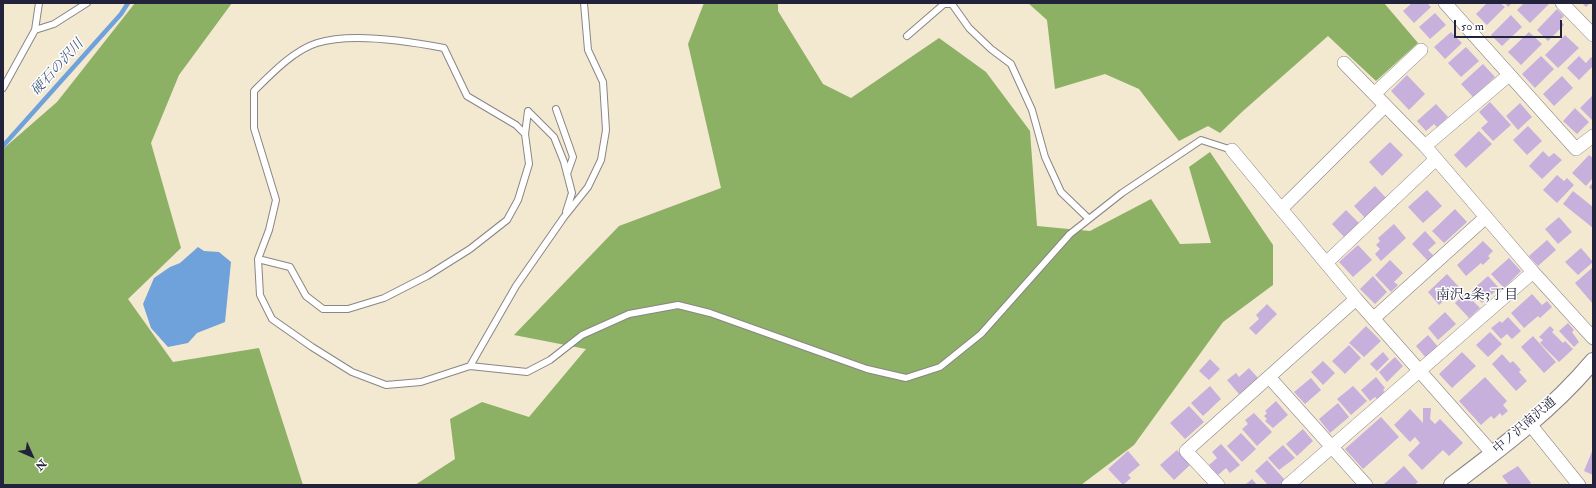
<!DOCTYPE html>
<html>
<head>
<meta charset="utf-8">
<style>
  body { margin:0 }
  #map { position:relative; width:1596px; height:488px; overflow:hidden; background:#f3e8d0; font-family:"IM FELL Double Pica",serif }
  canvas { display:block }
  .frame { position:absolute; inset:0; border:4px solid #22223b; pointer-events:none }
  .north { position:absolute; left:12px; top:436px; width:40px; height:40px; -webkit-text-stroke:3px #fff; paint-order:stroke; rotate:135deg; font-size:11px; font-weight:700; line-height:16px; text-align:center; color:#22223b }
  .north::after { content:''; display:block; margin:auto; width:14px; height:18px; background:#22223b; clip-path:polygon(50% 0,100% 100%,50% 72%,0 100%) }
  .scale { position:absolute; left:1454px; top:20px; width:108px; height:18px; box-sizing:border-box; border:2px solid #22223b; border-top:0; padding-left:5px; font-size:12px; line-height:14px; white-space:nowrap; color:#22223b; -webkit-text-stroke:3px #fff; paint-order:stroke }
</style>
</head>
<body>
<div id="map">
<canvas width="1596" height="488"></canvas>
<div class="frame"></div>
<div class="north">N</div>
<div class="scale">50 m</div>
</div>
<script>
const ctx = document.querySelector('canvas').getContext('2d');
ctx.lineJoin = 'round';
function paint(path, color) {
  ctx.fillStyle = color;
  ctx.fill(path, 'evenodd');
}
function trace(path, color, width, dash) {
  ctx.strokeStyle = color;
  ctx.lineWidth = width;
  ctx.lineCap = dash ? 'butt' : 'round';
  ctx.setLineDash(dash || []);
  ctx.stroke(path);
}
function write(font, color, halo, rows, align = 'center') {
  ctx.font = font + ' "IM FELL Double Pica","Noto Serif JP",serif';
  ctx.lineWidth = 3;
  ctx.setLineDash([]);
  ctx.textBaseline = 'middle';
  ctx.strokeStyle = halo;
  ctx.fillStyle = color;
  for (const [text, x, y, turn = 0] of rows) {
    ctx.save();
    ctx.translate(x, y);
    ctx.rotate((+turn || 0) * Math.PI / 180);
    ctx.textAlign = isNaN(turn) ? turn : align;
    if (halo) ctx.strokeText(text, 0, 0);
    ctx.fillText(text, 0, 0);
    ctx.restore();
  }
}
paint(new Path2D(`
  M135 3H232L179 75 151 143 181 248 128 299 173 362 259 348 303 485H3V149L57 102Z
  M704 3H778V11L823 84 851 98 939 38 986 72 1030 131 1037 226 1090 231 1151 199 1180 244 1211 243 1189 167 1210 152 1273 245V285L1223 322 1134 445 1081 485H415L455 459 450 419 482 402 529 417 586 349 514 335 619 226 721 188 688 44Z
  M1028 3H1384L1418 43 1376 81 1328 36 1243 111 1220 133 1208 126 1179 141 1139 89 1105 74 1055 89 1047 20Z`), '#8cb064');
paint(new Path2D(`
  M198 247 204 251 219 252 231 262 225 322 197 333 188 343 168 347 151 328 143 304 154 278 170 267 180 263Z`), '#6fa2da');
trace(new Path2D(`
  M3 146 121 14 128 3`), '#6fa2da', 4.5);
paint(new Path2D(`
  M1412 3H1427L1431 7 1414 23 1403 11Z
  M1487 3H1500L1505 7 1487 25 1476 14Z
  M1505 3H1512L1508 7Z
  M1524 3H1547L1549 4 1530 23 1517 10Z
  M1582 3H1590L1586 7Z
  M1557 9 1564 16 1560 20 1564 25 1548 41 1537 30Z
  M1435 13 1446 25 1430 39 1419 27Z
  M1511 15 1522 27 1502 46 1491 35Z
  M1451 32 1462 43 1445 59 1434 47Z
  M1529 32 1542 44 1521 65 1508 52Z
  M1565 35 1579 48 1558 68 1545 55Z
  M1466 47 1479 61 1461 77 1448 63Z
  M1541 56 1554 69 1535 88 1522 74Z
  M1579 56 1586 63 1591 57 1593 59V66L1579 80 1567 68Z
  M1483 64 1495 77 1473 97 1461 84Z
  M1407 75 1425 94 1409 110 1391 91Z
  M1562 76 1573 88 1554 106 1543 94Z
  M1593 95V121L1580 108Z
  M1490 102 1511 125 1493 141 1481 128 1488 122 1479 112Z
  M1520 103 1532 117 1518 130 1506 116Z
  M1436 104 1448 117 1437 127 1434 124 1426 131 1417 121Z
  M1575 108 1589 122 1577 134 1563 121Z
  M1528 126 1542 141 1527 155 1513 140Z
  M1479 131 1492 144 1466 168 1454 155Z
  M1390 142 1403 155 1382 176 1369 162Z
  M1543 151 1549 157 1554 153 1562 160 1542 179 1529 166Z
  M1589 155 1593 158V178L1586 186 1572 173Z
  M1557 175 1564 181 1567 178 1574 185 1557 203 1543 190Z
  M1593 183V191L1589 187Z
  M1375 186 1387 199 1366 219 1354 206Z
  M1427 190 1442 206 1423 223 1408 207Z
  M1573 191 1593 207V228L1563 204Z
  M1455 209 1467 222 1444 243 1432 231Z
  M1346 210 1359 223 1344 237 1332 224Z
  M1559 217 1572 232 1558 244 1545 229Z
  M1394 224 1406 238 1381 261 1375 254 1380 249 1376 245 1380 241 1378 238Z
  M1425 231 1436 243 1428 250 1433 255 1428 261 1412 244Z
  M1547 240 1556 250 1538 266 1529 256Z
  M1483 241 1493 251 1488 256 1490 258 1483 265 1481 263 1466 276 1457 265Z
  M1358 245 1372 260 1353 277 1339 262Z
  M1581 248 1593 262 1578 275 1565 262Z
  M1509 258 1521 271 1504 288 1491 274Z
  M1390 260 1403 273 1394 282 1398 285 1391 292 1375 275Z
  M1592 268 1593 269V304L1575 283Z
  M1447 274 1459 287 1439 305 1428 292Z
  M1373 276 1387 292 1375 304 1360 289Z
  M1488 276 1499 288 1482 303 1471 291Z
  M1465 293 1480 308 1469 318 1455 303Z
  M1532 294 1542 305 1547 301 1552 307 1540 318 1538 316 1524 328 1511 313Z
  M1267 304 1277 314 1256 335 1249 328 1259 319 1256 315Z
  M1445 312 1456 324 1438 340 1428 328Z
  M1508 317 1521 331 1512 339 1507 334 1501 339 1491 328 1500 321 1502 323Z
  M1568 323 1574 330 1572 332 1579 342 1574 347 1559 331Z
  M1366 326 1381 341 1364 357 1349 343Z
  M1550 326 1554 330 1552 332 1563 343 1565 341 1573 349 1559 362 1540 343 1543 340 1539 337Z
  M1490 332 1502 344 1488 357 1476 345Z
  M1428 335 1439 348 1427 359 1416 346Z
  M1533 336 1556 362 1544 373 1521 347Z
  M1349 345 1361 358 1345 374 1332 361Z
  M1383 352 1389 359 1377 371 1370 364Z
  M1462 352 1476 366 1452 388 1439 374Z
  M1502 354 1510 363 1513 361 1521 370 1519 372 1527 381 1516 391 1492 364Z
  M1395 357 1403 366 1387 382 1379 372Z
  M1210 359 1220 369 1209 380 1199 371Z
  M1323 361 1335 373 1323 385 1311 372Z
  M1249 368 1258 378 1239 394 1227 380 1236 373 1239 377Z
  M1376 377 1385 388 1383 390 1386 393 1378 400 1375 397 1370 401 1361 390Z
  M1485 377 1507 401 1503 405 1508 411 1502 416 1500 413 1494 419 1491 416 1481 425 1459 401Z
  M1311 378 1321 390 1305 404 1294 392Z
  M1210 386 1221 399 1203 416 1191 403Z
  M1353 386 1367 401 1351 415 1337 399Z
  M1276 401 1288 415 1273 428 1265 421 1267 419 1264 416 1267 413 1265 411Z
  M1338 403 1349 417 1330 433 1319 419Z
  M1189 406 1204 422 1185 439 1170 423Z
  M1423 408H1431L1430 419 1435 424 1440 419 1463 443 1449 456 1443 450 1422 470 1408 455 1420 443 1415 437 1410 442 1394 425 1410 409 1423 423Z
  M1254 413 1272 432 1257 446 1242 429 1248 424 1245 420Z
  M1381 417 1399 437 1363 469 1345 449Z
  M1303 429 1313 441 1297 456 1286 444Z
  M1241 433 1256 449 1242 462 1227 446Z
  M1221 444 1240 465 1230 473 1226 468 1218 475 1209 465 1217 458 1212 452Z
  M1283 445 1295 458 1279 470 1268 458Z
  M1593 449V475L1584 471Z
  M1177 450 1190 465 1174 480 1160 465Z
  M1128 451 1140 465 1128 475 1131 478 1123 485 1108 469Z
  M1267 460 1285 480 1279 485H1268L1255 471Z
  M1404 466 1418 482 1414 485H1383Z
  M1518 466 1531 483 1528 485H1509L1502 476Z
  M1252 479 1257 485H1245Z`), '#c8b0dd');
const service = new Path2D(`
  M35 30 54 24 87 3
  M907 36 944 4H952L969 28 991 49 1011 64 1032 110 1045 157 1061 192 1089 219
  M3 88 35 30 39 3
  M556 109 573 157 567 174
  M525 134 528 111 554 137 564 162 572 193 566 212
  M258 259 290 267 306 296 323 309H348L384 298 427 276 470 249 507 220 518 200 529 164 525 134 516 125 467 96 444 48C408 41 352 32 317 43 294 50 271 74 254 91V128L276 200 269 230 258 259 260 295 272 319 312 347 352 372 386 385 421 382 470 366 527 372 550 360 582 335 629 314 678 305 710 313 867 369 906 378 940 367 981 334 1070 234 1122 193 1201 140 1232 150
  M470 366 516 286 564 217 588 187 601 160 606 130 603 82 588 50 584 3`);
const minor = new Path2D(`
  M1445 3 1576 149 1593 136
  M1562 3 1593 35
  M1344 63 1425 146 1533 272 1593 338
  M1374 94 1421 50
  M1425 146 1509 75
  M1232 150 1356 299 1493 454
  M1281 209 1385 106
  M1326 263 1436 159
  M1374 318 1486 217
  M1269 377 1366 485
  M1529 423 1579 485
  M1218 485 1186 451 1356 299
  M1288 485 1533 272`);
const tertiary = new Path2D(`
  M1452 485C1501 448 1553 409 1593 361`);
trace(service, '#8a8586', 8);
trace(minor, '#8a8586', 14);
trace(tertiary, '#8a8586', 18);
trace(service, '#fff', 6);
trace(minor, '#fff', 13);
trace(tertiary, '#fff', 16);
write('13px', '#22223b', '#fff', [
  ["中ノ沢南沢通",1525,426,-41]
]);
write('italic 14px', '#455c83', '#fff', [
  ["硬石の沢川",58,68,-48]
]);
write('14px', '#22223b', '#fff', [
  ["南沢2条3丁目",1477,296]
]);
</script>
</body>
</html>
